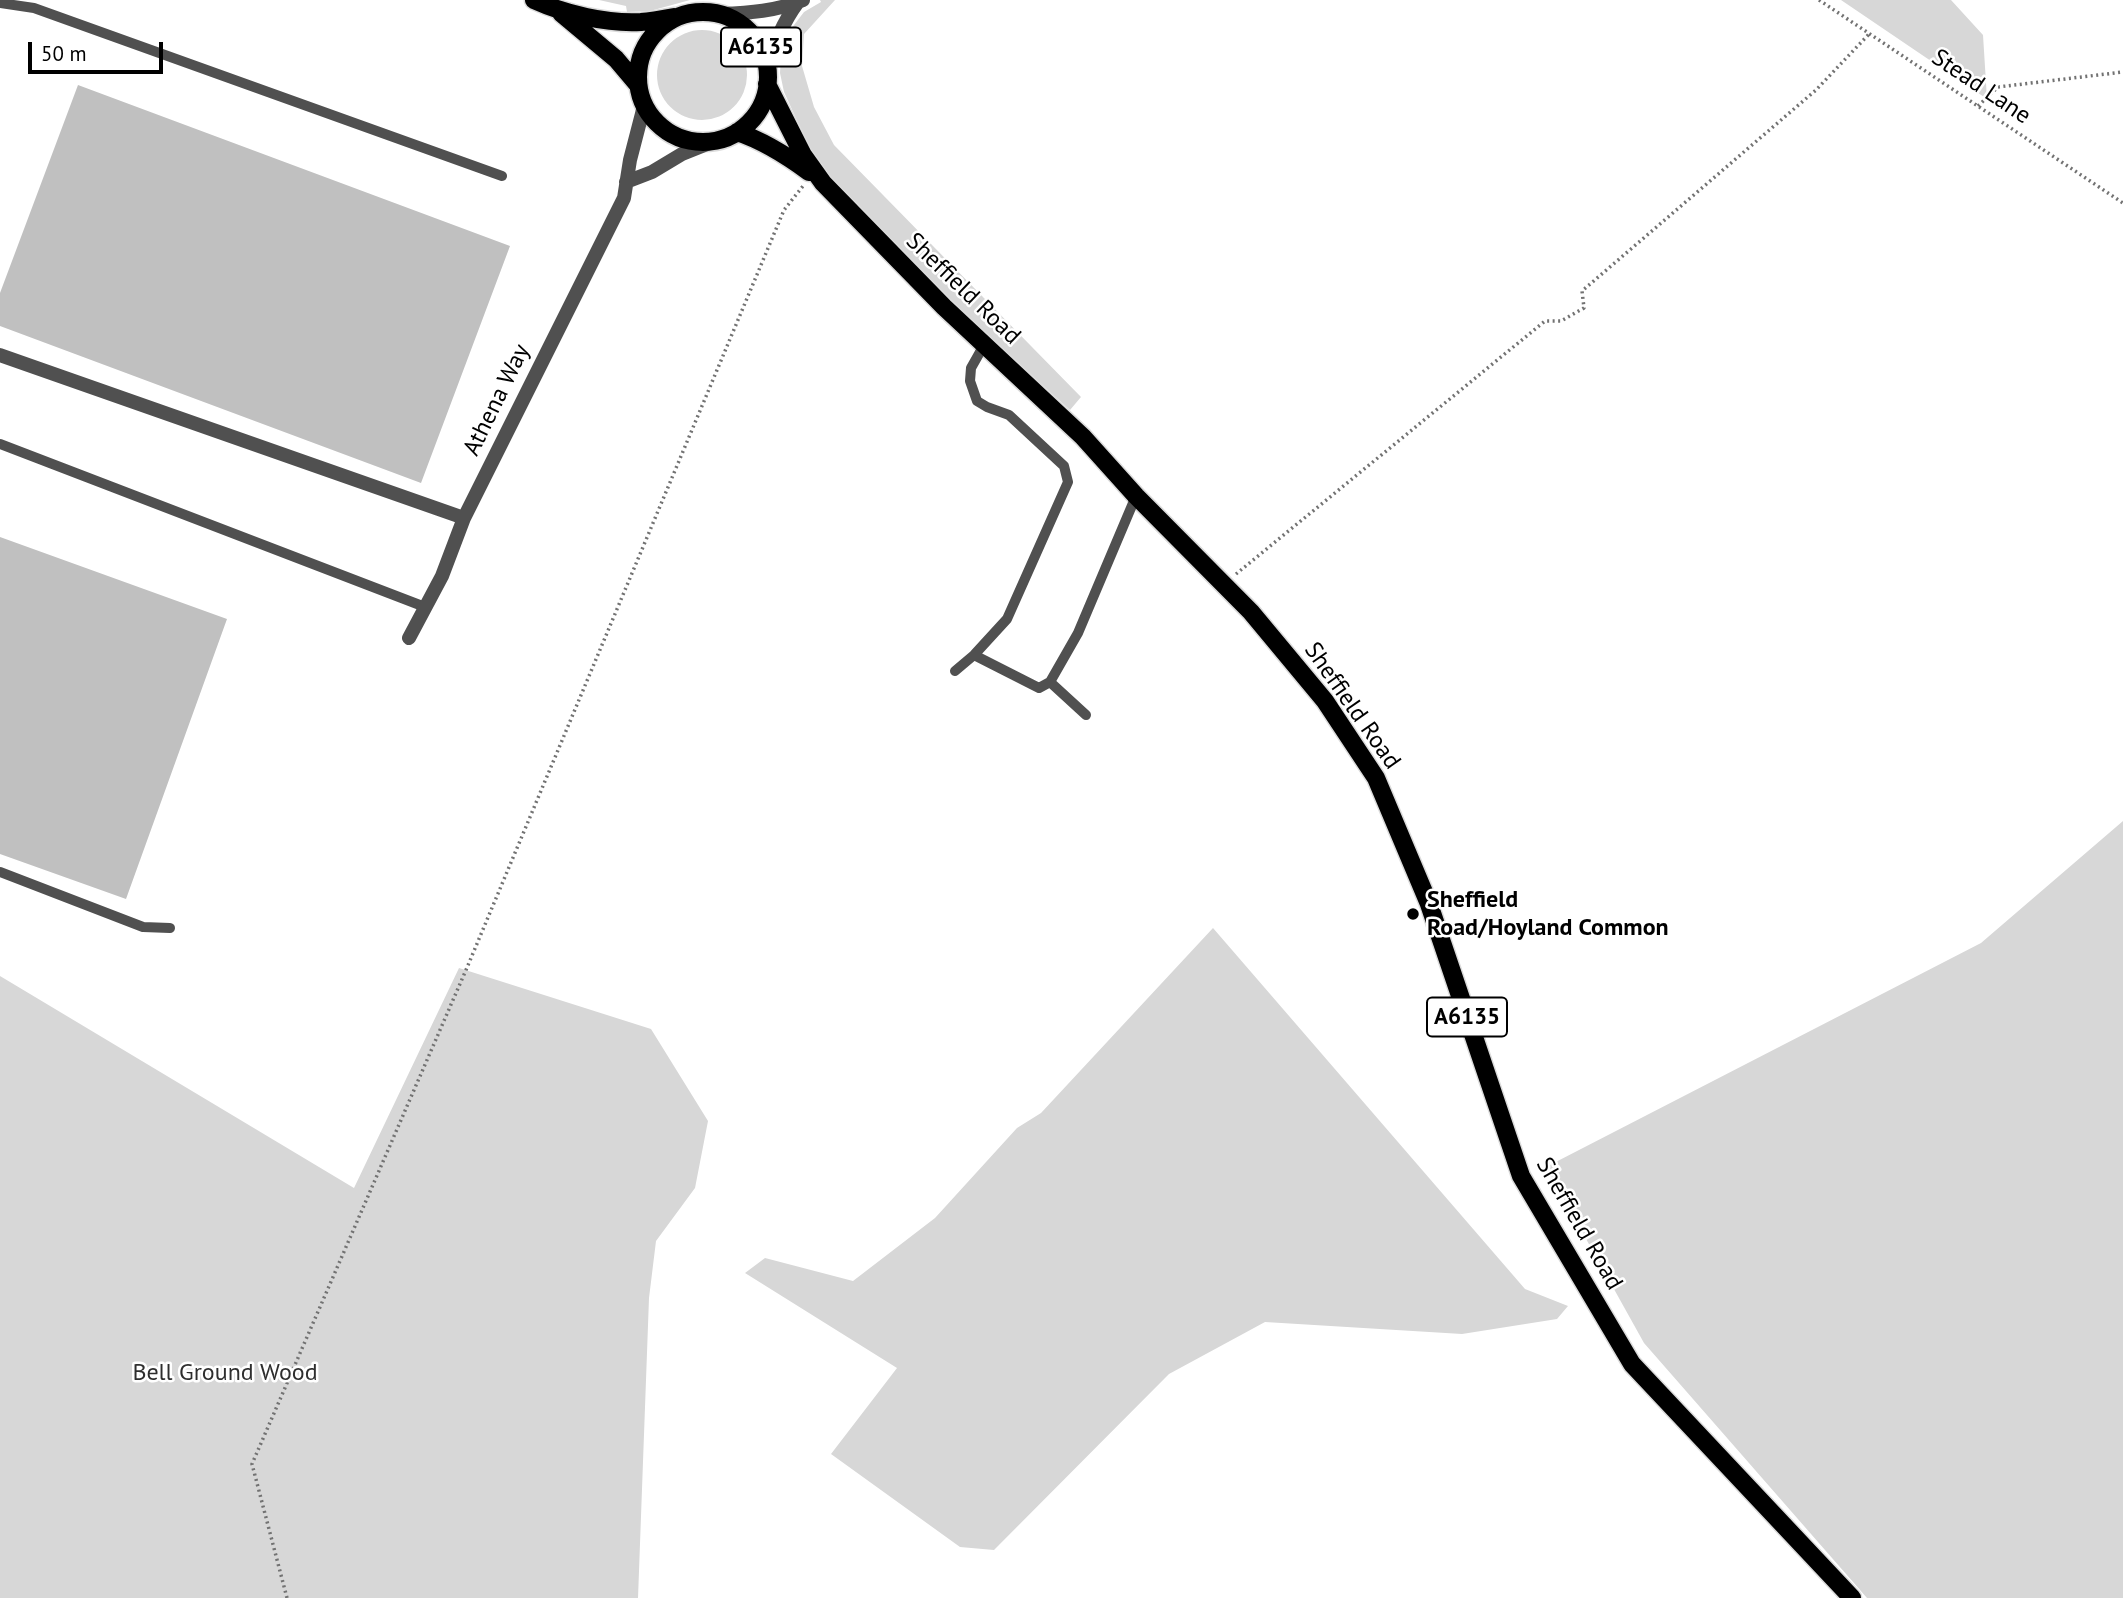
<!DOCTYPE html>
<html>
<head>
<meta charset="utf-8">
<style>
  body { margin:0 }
  #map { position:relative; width:2123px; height:1598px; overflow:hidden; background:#fff; font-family:"PT Sans",sans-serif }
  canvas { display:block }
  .scale { position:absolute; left:28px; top:42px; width:135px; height:32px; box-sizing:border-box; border:4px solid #000; border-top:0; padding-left:9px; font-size:21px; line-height:24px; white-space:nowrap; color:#000; -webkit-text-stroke:5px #fff; paint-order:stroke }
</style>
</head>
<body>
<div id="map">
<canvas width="2123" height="1598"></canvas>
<div class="scale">50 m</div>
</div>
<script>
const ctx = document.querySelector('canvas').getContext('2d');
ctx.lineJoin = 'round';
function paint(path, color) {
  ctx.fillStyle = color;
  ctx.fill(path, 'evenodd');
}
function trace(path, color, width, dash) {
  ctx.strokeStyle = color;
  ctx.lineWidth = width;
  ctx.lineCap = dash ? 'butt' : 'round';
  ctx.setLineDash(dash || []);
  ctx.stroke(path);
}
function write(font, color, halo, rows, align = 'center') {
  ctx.font = font + ' "PT Sans",sans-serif';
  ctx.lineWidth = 5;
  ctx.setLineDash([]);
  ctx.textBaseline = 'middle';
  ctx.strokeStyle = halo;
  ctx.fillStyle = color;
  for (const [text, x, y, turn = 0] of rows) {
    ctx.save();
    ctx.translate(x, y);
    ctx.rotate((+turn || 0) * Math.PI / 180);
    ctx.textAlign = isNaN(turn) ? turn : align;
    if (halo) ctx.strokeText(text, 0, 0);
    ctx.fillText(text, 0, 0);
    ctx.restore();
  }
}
paint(new Path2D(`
  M599 0H690L650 11 627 12 626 6Z
  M820 0H835L804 34 802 66 814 107 834 145 1081 397 1070 410 977 326 820 171 784 92 780 73 781 55 791 29 804 12 821 2Z
  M1841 0H1951L1983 35 1987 99Z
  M657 75a45 45 0 1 1 90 0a45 45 0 1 1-90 0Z
  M2123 821V1598H1867L1644 1343 1546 1167 1981 943Z
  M1213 928 1525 1289 1568 1306 1557 1319 1462 1334 1265 1322 1169 1374 994 1550 960 1547 831 1454 897 1368 745 1273 765 1258 853 1281 935 1218 1017 1128 1041 1113Z
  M459 968 651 1029 708 1121 695 1188 656 1241 649 1298 638 1598H0V976L354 1188Z`), '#d7d7d7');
paint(new Path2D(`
  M78 85 510 246 421 483 0 326V293Z
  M0 537 227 619 126 899 0 854Z`), '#c0c0c0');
const primary = new Path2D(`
  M534 0C565 14 607 24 641 22 652 21 663 19 674 17
  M638 77a65 65 0 1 1 130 0a65 65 0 1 1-130 0Z
  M561 13 616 59 638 85
  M767 84 803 155 823 183 944 307 1083 437 1136 496 1251 612 1325 701 1376 778 1429 904 1521 1176 1632 1364 1852 1598
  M737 132C764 141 786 155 809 172`);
trace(primary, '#dbdbdb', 21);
trace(new Path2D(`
  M1819 0 2123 203
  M1978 106 1998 87 2123 72
  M1236 574 1545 321H1561L1584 308 1582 291 1816 90 1870 33
  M287 1598 252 1464 466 970 784 210 803 186`), '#727272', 3.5, [2, 3.5]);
trace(new Path2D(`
  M0 3 34 8 502 176
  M0 444 425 607
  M974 655 1039 688 1050 682 1078 633 1136 496
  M955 671 974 655 1007 619 1068 482 1064 466 1009 415 987 407 977 401 970 381 971 368 984 345
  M1050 682 1086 715
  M0 872 143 927 170 928`), '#505050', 10);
trace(new Path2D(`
  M721 14C749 13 777 11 803 0
  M767 66C775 43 783 22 798 2
  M626 182 652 172 682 154 717 140
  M0 355 464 518
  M409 638 442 576 464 518 624 198 630 160 644 106`), '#505050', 14);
trace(primary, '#000', 18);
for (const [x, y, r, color] of [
  [1413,914,7,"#000"]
]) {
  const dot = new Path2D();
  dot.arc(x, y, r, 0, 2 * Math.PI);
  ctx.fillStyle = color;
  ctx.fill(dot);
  trace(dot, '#fff', 2.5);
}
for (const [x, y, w] of [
  [761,47,80],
  [1467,1017,80]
]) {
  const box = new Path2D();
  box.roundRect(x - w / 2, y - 19.5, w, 39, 5);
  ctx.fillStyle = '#fff';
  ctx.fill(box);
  trace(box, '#000', 2);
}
write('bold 23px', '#000', null, [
  ["A6135",761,47],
  ["A6135",1467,1017]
]);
write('24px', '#000', '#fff', [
  ["Stead Lane",1981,87,34],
  ["Sheffield Road",963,289,44],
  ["Athena Way",497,400,-64],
  ["Sheffield Road",1352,706,55],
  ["Sheffield Road",1579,1224,60]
]);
write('bold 24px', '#000', '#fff', [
  ["Sheffield",1427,900],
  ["Road/Hoyland Common",1427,928]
], 'left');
write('24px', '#2e2e2e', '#fff', [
  ["Bell Ground Wood",225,1373]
]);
</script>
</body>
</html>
